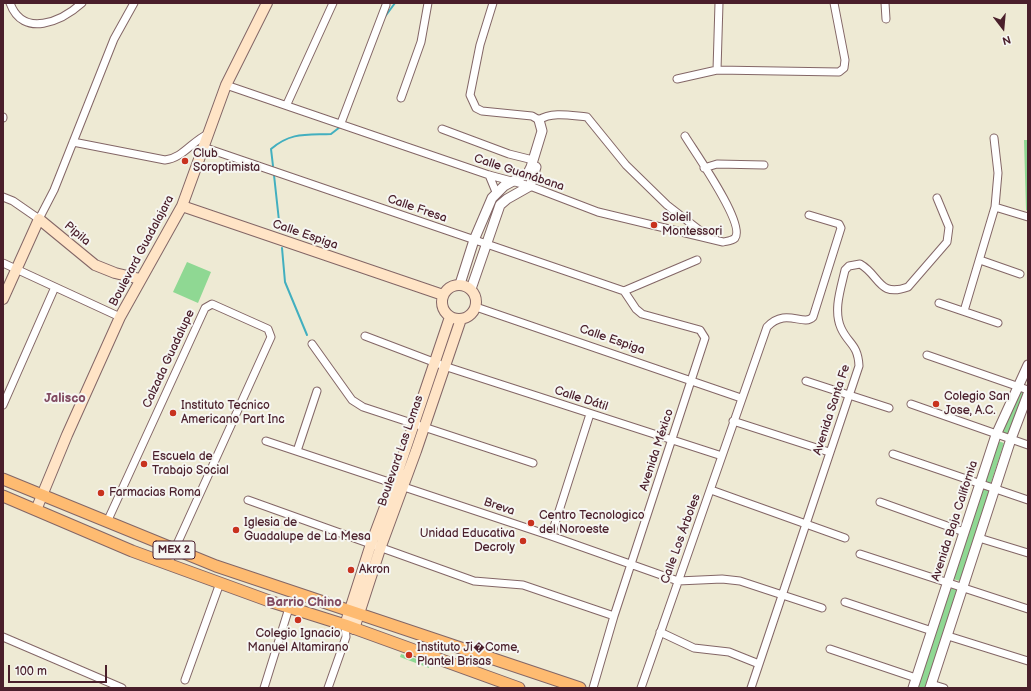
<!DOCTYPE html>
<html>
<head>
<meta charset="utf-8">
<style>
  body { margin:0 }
  #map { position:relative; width:1031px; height:691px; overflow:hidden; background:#eeead4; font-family:"Balsamiq Sans",sans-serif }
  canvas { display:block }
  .frame { position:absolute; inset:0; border:4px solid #4a1f2b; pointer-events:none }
  .north { position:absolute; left:983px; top:8px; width:40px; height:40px; -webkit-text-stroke:3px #f6f6f2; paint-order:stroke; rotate:164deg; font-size:11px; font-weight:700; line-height:16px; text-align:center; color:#4a1f2b }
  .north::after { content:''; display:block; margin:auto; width:14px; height:18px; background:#4a1f2b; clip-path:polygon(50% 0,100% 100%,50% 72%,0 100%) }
  .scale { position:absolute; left:8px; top:665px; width:99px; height:18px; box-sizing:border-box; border:2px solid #4a1f2b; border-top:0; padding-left:5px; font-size:12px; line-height:14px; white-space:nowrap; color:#4a1f2b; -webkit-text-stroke:3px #f6f6f2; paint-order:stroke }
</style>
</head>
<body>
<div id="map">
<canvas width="1031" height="691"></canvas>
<div class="frame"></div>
<div class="north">N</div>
<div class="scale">100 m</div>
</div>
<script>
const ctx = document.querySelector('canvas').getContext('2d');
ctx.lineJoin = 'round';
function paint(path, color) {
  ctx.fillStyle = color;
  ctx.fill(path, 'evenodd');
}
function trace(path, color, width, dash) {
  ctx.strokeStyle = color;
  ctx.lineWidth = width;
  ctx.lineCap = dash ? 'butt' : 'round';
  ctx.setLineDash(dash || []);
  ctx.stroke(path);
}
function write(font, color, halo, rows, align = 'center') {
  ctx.font = font + ' "Balsamiq Sans",sans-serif';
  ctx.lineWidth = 4;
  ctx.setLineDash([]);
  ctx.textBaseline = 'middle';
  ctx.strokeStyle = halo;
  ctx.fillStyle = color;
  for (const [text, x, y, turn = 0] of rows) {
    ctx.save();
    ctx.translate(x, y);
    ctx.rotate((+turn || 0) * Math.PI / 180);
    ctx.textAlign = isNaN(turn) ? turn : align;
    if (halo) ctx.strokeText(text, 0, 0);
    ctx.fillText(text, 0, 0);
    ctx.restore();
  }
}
paint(new Path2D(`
  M1024 140H1028V211L1026 210Z
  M187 262 211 272 198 303 173 292Z
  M1020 391 1025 392 1008 435 1000 432Z
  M998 441 1004 443 991 483 985 481Z
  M983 489 990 491 960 581 953 579Z
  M949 588 957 590 926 688H916Z
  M401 654 429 663V668L400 657Z`), '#8fd893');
trace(new Path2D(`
  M384 18 395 3
  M273 166 271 149C291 132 306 135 331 134L340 127
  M274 175 280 230
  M282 248 285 282 307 335`), '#42afbf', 2);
const minor = new Path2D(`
  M10 3C23 39 62 21 82 3
  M493 3 480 45 470 95 476 108 482 111 532 116 539 120C552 111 573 116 587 117L626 165 667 205 707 236
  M885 3 886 19
  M717 70 719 3
  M677 79 717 70 839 72 844 68 845 60 834 3
  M226 85 489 175 530 186 598 212 723 242C727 241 732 241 735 238 746 224 694 151 685 136
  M401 98 421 42 428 3
  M287 104 333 3
  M3 118V117
  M341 123 386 5
  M442 129 509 154 533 160
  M73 142 165 160C183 158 192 141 208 134
  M203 147 624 291
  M704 168 717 164 764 165
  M489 175 496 192
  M3 197 13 201 39 219 54 190 114 39 134 3
  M995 207 1028 217
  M980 260 1020 274
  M3 263 120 317
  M624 291 697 260
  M939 303 998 323
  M476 307 741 398
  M964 311 995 207 998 173 994 138
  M365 336 444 366 722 456
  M312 344 352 400 363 407 533 463
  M927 355 1028 390
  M806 381 889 408
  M911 404 1028 445
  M3 405 55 287
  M733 421 829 452
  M266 441 551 536 678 581 722 579 740 581 822 608
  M297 451 317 391
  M893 454 1028 500
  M711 490 845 538
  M248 500 474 581 523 585 614 616
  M880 502 964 532
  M107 522 205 308 212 304 268 329 271 337 168 564
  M551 536 590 414
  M979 538 1028 553
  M860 554 1028 609
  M845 602 932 631
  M660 632 694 648 729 652 759 664
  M948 636 1028 661
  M3 637 122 688
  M830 649 916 678
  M185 680 220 583
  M931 684 944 688
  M264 688 289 608
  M328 688 346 637 345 625
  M593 688 614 616 705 338 700 330 642 314 636 309 624 291
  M641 688 767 327C786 307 803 327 813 317L841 228 839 224 809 215
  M751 688 859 366C858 344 848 344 841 328 833 310 841 288 845 270L849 266 860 264C880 275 878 298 908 287L947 242 949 227 937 198`);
const tertiary = new Path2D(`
  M460 284 474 240 492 198 504 186 528 173 531 167 542 131 539 120
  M471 289 500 205 507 199 530 186 536 167
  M913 688 996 435 1028 365
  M930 688 1011 439 1028 394`);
const secondary = new Path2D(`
  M182 206 443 295
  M442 302a17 17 0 1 1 34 0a17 17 0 1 1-34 0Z
  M3 299 39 219 95 265 115 273 140 279
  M36 510 67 435 120 317 182 206 226 85 267 3
  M345 625 371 544 394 483 450 317
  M354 629 381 546 416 451 461 319`);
const primary = new Path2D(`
  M3 479 216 566 580 688
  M3 496 132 551 272 602 345 625 519 688`);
trace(minor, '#836666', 9);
trace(tertiary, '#836666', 11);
trace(secondary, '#836666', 12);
trace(primary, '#836666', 13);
trace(minor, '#fff', 7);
trace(tertiary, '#fff', 9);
trace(secondary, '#ffe4c6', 10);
trace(primary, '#febb71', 11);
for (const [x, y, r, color] of [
  [185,161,4,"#c8321e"],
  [654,225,4,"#c8321e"],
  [936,404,4,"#c8321e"],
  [173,413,4,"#c8321e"],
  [144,464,4,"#c8321e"],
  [101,493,4,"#c8321e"],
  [531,523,4,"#c8321e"],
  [236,530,4,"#c8321e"],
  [523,541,4,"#c8321e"],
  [351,570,4,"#c8321e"],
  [298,620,4,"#c8321e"],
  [409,655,4,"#c8321e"]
]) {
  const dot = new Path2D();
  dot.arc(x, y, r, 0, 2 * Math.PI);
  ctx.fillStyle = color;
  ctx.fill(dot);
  trace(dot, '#f6f6f2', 1.5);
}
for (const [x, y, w] of [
  [174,550,42]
]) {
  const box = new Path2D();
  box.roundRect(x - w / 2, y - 9, w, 18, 3);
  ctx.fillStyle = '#f6f6f2';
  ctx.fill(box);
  trace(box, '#4a1f2b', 1);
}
write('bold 11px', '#4a1f2b', null, [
  ["MEX 2",174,550]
]);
write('12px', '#4a1f2b', '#f6f6f2', [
  ["Club",193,154],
  ["Soroptimista",193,168],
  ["Soleil",662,218],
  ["Montessori",662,232],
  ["Colegio San",944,397],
  ["Jose, A.C.",944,411],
  ["Instituto Tecnico",181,406],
  ["Americano Part Inc",181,420],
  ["Escuela de",152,457],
  ["Trabajo Social",152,471],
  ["Farmacias Roma",109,493],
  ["Centro Tecnologico",539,516],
  ["del Noroeste",539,530],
  ["Iglesia de",244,523],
  ["Guadalupe de La Mesa",244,537],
  ["Unidad Educativa",515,534,"right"],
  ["Decroly",515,548,"right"],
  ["Akron",359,570],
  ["Colegio Ignacio",298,634,"center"],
  ["Manuel Altamirano",298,648,"center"],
  ["Instituto Ji�Come,",417,648],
  ["Plantel Brisas",417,662]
], 'left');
write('12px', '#4a1f2b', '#f6f6f2', [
  ["Calle Guanábana",519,173,18],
  ["Calle Fresa",417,209,19],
  ["Pipila",77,234,40],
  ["Calle Espiga",305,235,19],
  ["Boulevard Guadalajara",142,251,-62],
  ["Calle Espiga",612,340,19],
  ["Calzada Guadalupe",169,359,-65],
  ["Calle Dátil",581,399,18],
  ["Avenida Santa Fe",832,410,-72],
  ["Avenida México",657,450,-72],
  ["Boulevard Las Lomas",401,451,-71],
  ["Breva",499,507,19],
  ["Avenida Baja California",955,521,-72],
  ["Calle Los Árboles",681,539,-70]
]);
write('bold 13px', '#824c62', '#f6f6f2', [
  ["Jalisco",65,399],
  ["Barrio Chino",304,603]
]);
</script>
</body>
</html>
